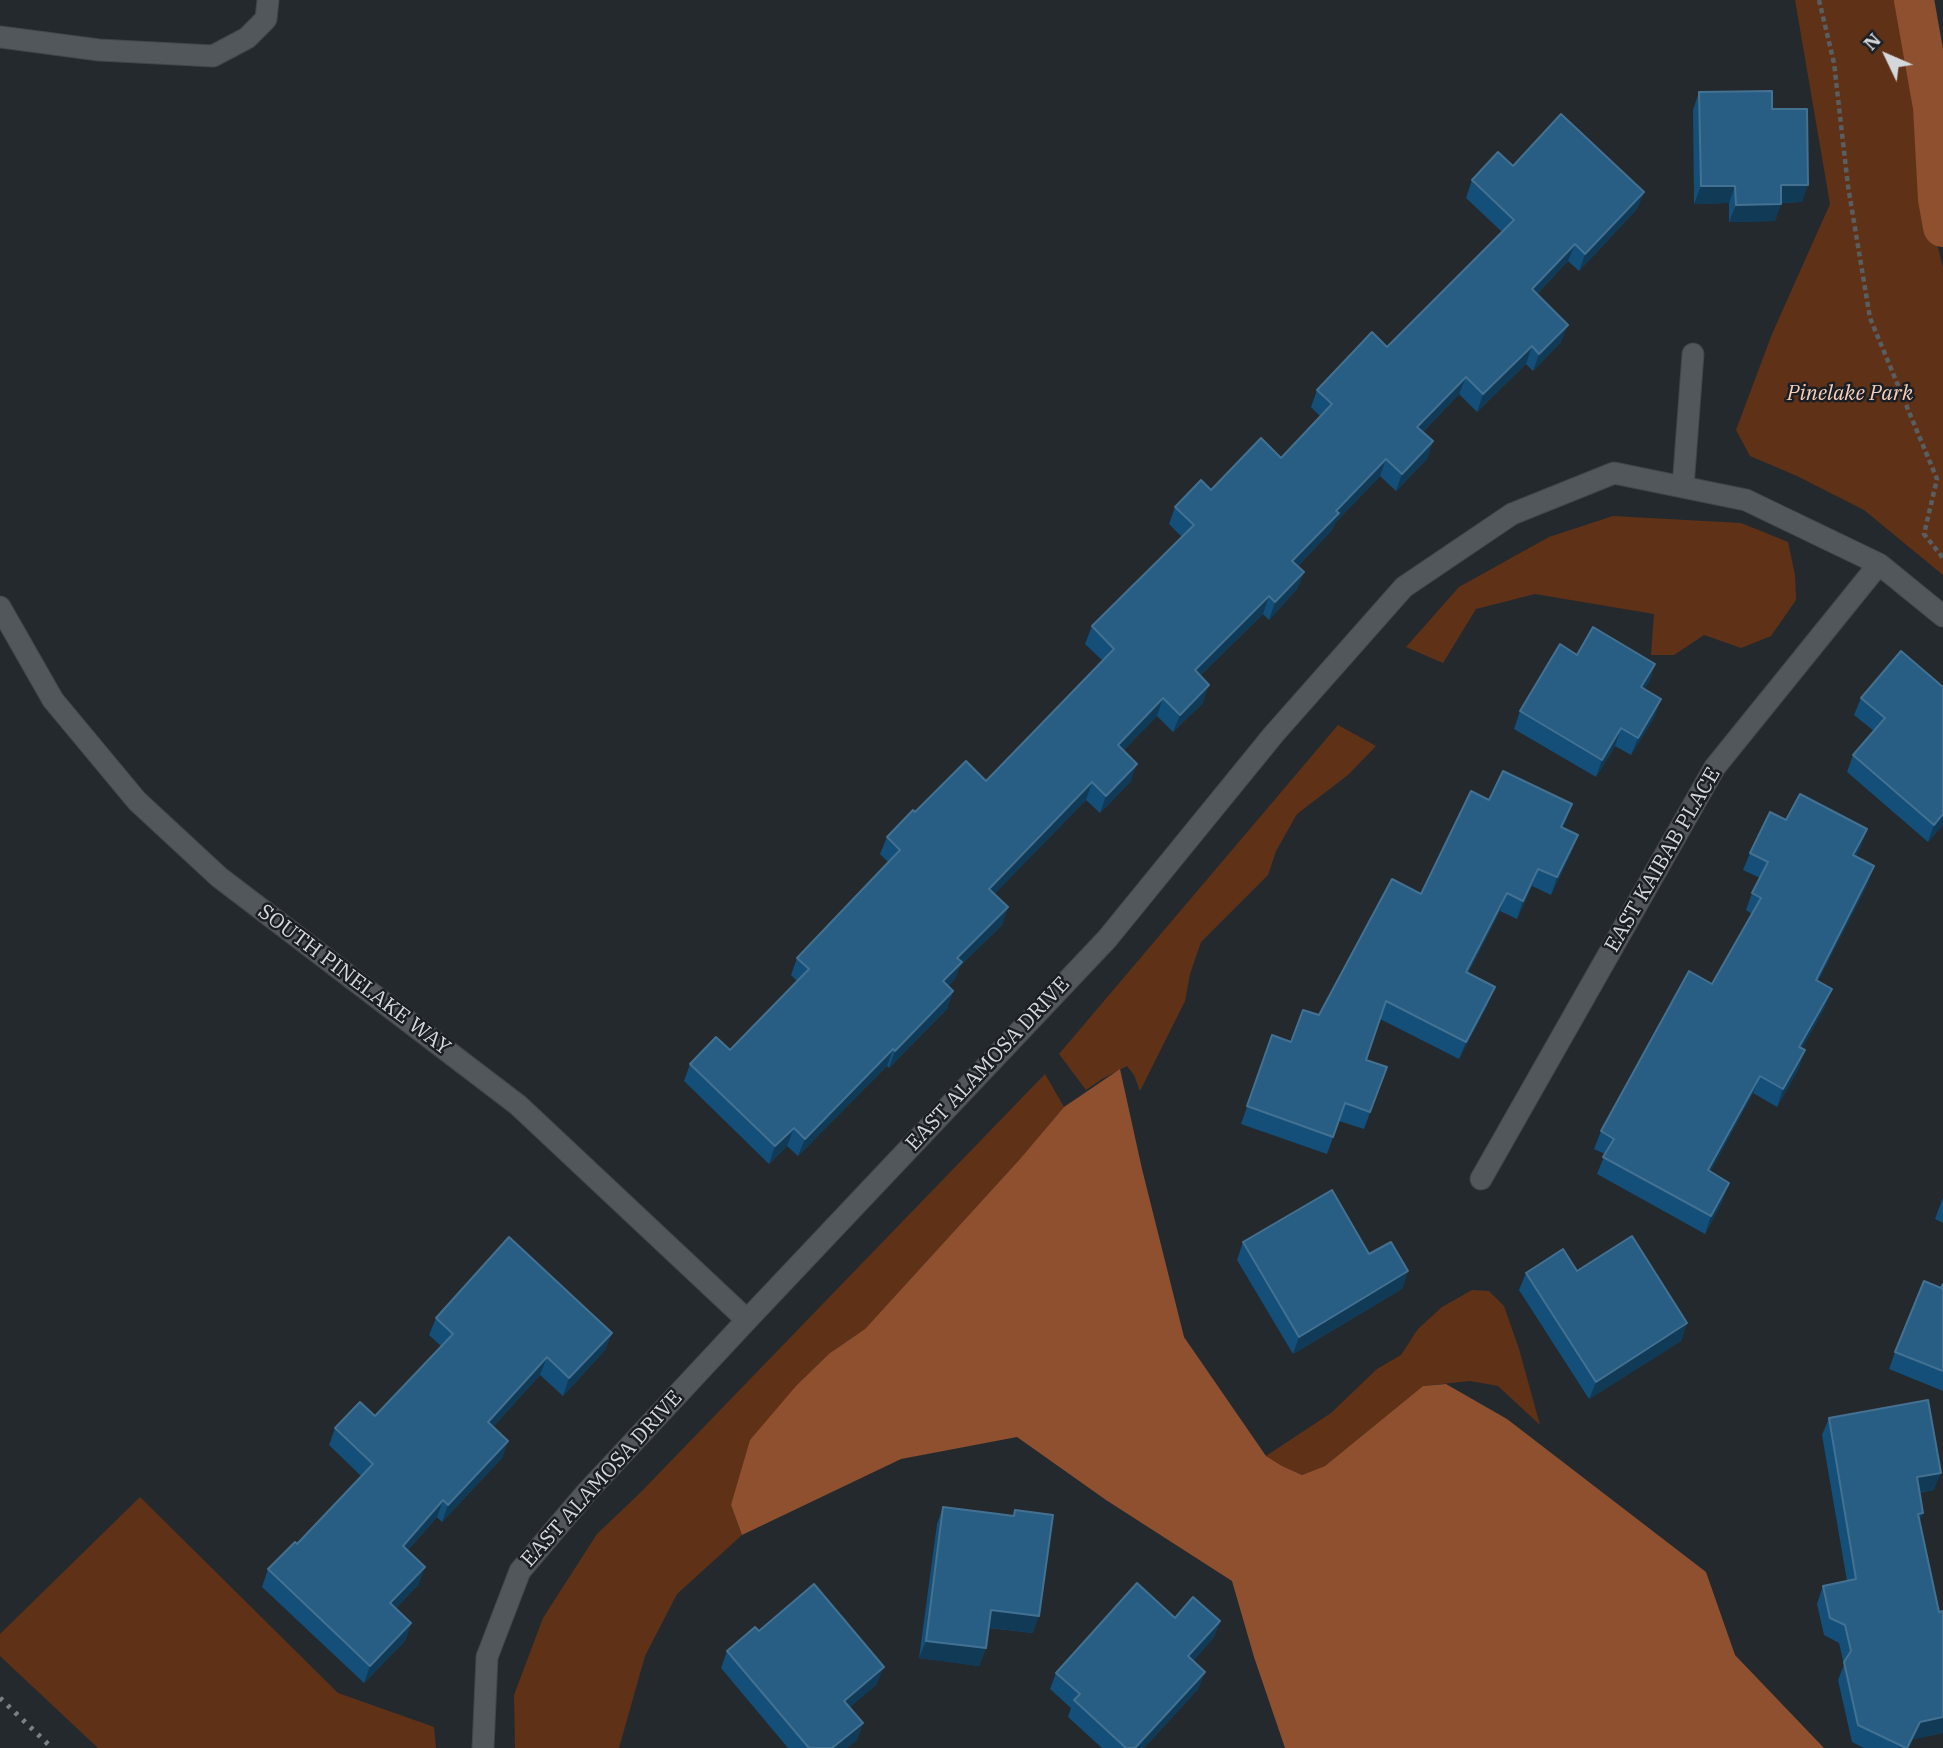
<!DOCTYPE html>
<html>
<head>
<meta charset="utf-8">
<style>
  body { margin:0 }
  #map { position:relative; width:1943px; height:1748px; overflow:hidden; background:#24292d; font-family:"IBM Plex Serif",serif }
  canvas { display:block }
  .north { position:absolute; left:1852px; top:21px; width:70px; height:70px; -webkit-text-stroke:5px #1b1f24; paint-order:stroke; rotate:314deg; font-size:19px; font-weight:700; line-height:28px; text-align:center; color:#d5d8db }
  .north::after { content:''; display:block; margin:auto; width:24px; height:32px; background:#d5d8db; clip-path:polygon(50% 0,100% 100%,50% 72%,0 100%) }
</style>
</head>
<body>
<div id="map">
<canvas width="1943" height="1748"></canvas>
<div class="north">N</div>
</div>
<script>
const ctx = document.querySelector('canvas').getContext('2d');
ctx.lineJoin = 'round';
function paint(path, color) {
  ctx.fillStyle = color;
  ctx.fill(path, 'evenodd');
}
function trace(path, color, width, dash) {
  ctx.strokeStyle = color;
  ctx.lineWidth = width;
  ctx.lineCap = dash ? 'butt' : 'round';
  ctx.setLineDash(dash || []);
  ctx.stroke(path);
}
function write(font, color, halo, rows, align = 'center') {
  ctx.font = font + ' "IBM Plex Serif",serif';
  ctx.lineWidth = 5;
  ctx.setLineDash([]);
  ctx.textBaseline = 'middle';
  ctx.strokeStyle = halo;
  ctx.fillStyle = color;
  for (const [text, x, y, turn = 0] of rows) {
    ctx.save();
    ctx.translate(x, y);
    ctx.rotate((+turn || 0) * Math.PI / 180);
    ctx.textAlign = isNaN(turn) ? turn : align;
    if (halo) ctx.strokeText(text, 0, 0);
    ctx.fillText(text, 0, 0);
    ctx.restore();
  }
}
paint(new Path2D(`
  M1795 0H1908L1917 64 1935 235 1943 268V575L1864 510 1797 476 1750 456 1736 430 1772 334 1830 204Z
  M1613 516 1741 523 1788 542 1795 575 1796 600 1771 636 1741 648 1704 635 1674 655H1651L1654 614 1535 594 1476 609 1443 663 1406 647 1459 587 1549 537Z
  M1338 725 1376 746 1348 775 1297 814 1276 851 1268 875 1201 942 1190 974 1185 1001 1140 1091 1134 1075 1127 1066 1102 1079 1086 1090 1059 1054Z
  M1045 1074 1064 1107 1020 1159 865 1329 830 1353 731 1505 742 1535 677 1594 645 1656 619 1748H515L514 1695 543 1618 597 1534 641 1492Z
  M1472 1290 1489 1291 1504 1306 1519 1349 1540 1425 1498 1386 1470 1381 1423 1386 1325 1466 1302 1475 1282 1466 1266 1456 1331 1413 1377 1369 1401 1355 1418 1329 1442 1307Z
  M140 1497 338 1693 434 1727 436 1748H98L0 1656V1634Z`), '#5f3218');
paint(new Path2D(`
  M1120 1069 1142 1169 1184 1337 1266 1456 1282 1466 1302 1475 1325 1466 1423 1386 1446 1384 1507 1419 1706 1572 1735 1655 1824 1748H1285L1254 1657 1232 1581 1106 1500 1017 1437 901 1459 742 1535 731 1505 750 1440 796 1386 830 1353 865 1329 1020 1159 1064 1107Z`), '#8e502e');
trace(new Path2D(`
  M1914 0 1933 107 1938 199 1943 227`), '#8e502e', 40);
const minor = new Path2D(`
  M0 37 99 50 213 56 247 38 266 19 268 0
  M1683 487 1693 354
  M0 607 53 700 137 801 219 877 518 1105 747 1320
  M1481 1179 1715 767 1879 564
  M483 1748 487 1657 520 1571 586 1493 747 1320 1107 939 1274 734 1404 587 1512 514 1614 473 1746 500 1879 564 1943 616`);
trace(minor, '#424549', 23);
trace(new Path2D(`
  M1819 0 1834 63 1848 186 1870 318 1937 479 1924 534 1943 558`), '#595e61', 4.5, [5, 3.5]);
trace(minor, '#52575c', 21);
trace(new Path2D(`
  M0 1698 52 1748`), '#7d8184', 5, [3.5, 7]);
paint(new Path2D(`
  M1699 92 1802 202 1781 203 1775 221 1729 222V203L1694 204 1693 110Z
  M1513 166 1644 192 1637 209 1579 271 1568 261 1537 294 1561 342 1533 371 1526 364 1477 412 1459 394 1423 432 1433 441 1427 459 1396 491 1380 476 1335 523 1332 530 1298 566 1304 572 1297 589 1269 620 1263 614 1200 676 1203 703 1173 732 1157 716 1124 750 1131 781 1100 813 1086 800 994 894 1008 907 1002 925 960 966 955 979 948 986 953 991 947 1009 889 1068 887 1066 798 1156 787 1146 769 1164 684 1081 690 1064 730 1050 797 981 791 975 797 958 888 862 880 854 887 837 915 812 986 781 1103 661 1085 644 1092 626 1182 537 1169 524 1175 507 1281 458 1320 416 1311 407 1317 390 1387 347 1502 232 1466 198 1472 180Z
  M1577 655 1655 664 1649 682 1644 689 1655 716 1631 755 1615 746 1596 777 1514 729 1520 711Z
  M1943 687V825L1928 842 1847 772 1853 755 1874 731 1854 715 1861 698Z
  M1489 800 1572 804 1562 828 1578 835 1571 853 1551 895 1532 886 1517 919 1500 911 1468 973 1488 1004 1459 1059 1380 1019 1366 1060 1387 1067 1364 1129 1339 1121 1327 1154 1241 1124 1272 1035 1291 1042 1319 1015 1421 894Z
  M1786 820 1867 829 1861 846 1856 856 1868 883 1818 981 1825 1007 1802 1048 1799 1068 1777 1107 1753 1093 1710 1172 1723 1200 1705 1234 1597 1174 1605 1154 1594 1149 1601 1131 1712 984 1752 914 1746 910 1752 893 1760 878 1743 870 1750 853Z
  M1943 1197V1223L1935 1219Z
  M1243 1242 1369 1254 1408 1271 1402 1289 1293 1354 1237 1260Z
  M1526 1273 1687 1323 1681 1341 1589 1399 1519 1290Z
  M1943 1284V1391L1889 1369 1895 1352 1941 1288Z
  M436 1318 612 1333 605 1350 563 1396 540 1375 493 1427 508 1441 502 1458 442 1522 437 1517 408 1550 419 1584 396 1608 411 1623 405 1641 364 1683 262 1587 268 1569 297 1544 361 1476 329 1445 335 1428 375 1416 441 1346 429 1335Z
  M1829 1418 1934 1490 1919 1493 1920 1522 1939 1612 1943 1611V1733L1913 1739 1909 1748H1864L1852 1742 1838 1680 1844 1665 1839 1643 1824 1635 1817 1604 1823 1586 1847 1581 1822 1435Z
  M943 1507 1013 1516 1015 1510 1033 1633 989 1628 986 1648 979 1666 919 1658 937 1524Z
  M1175 1618 1220 1621 1214 1637 1193 1661 1199 1688 1144 1748H1102L1068 1717 1071 1708 1050 1689 1056 1673Z
  M759 1631 877 1684 850 1707 863 1723 857 1740 847 1748H788L721 1668 727 1651Z`), '#134f79');
paint(new Path2D(`
  M1781 185H1808L1802 202 1774 203Z
  M1701 186H1735L1729 203 1694 204Z
  M1644 192 1637 209 1579 271 1585 254Z
  M1781 204 1775 221 1729 222 1736 205Z
  M1575 244 1568 261 1525 306 1532 289Z
  M1568 325 1561 342 1533 371 1539 354Z
  M1532 346 1526 364 1477 412 1483 394Z
  M1466 377 1459 394 1411 444 1417 427Z
  M1433 441 1427 459 1396 491 1402 474Z
  M1386 459 1380 476 1335 523 1332 530 1286 578 1292 561 1336 511Z
  M1304 572 1297 589 1269 620 1275 602Z
  M1269 596 1263 614 1188 688 1195 670Z
  M1655 664 1649 682 1635 704 1641 687Z
  M1209 685 1203 703 1173 732 1180 715Z
  M1163 698 1157 716 1112 762 1118 745Z
  M1661 699 1655 716 1631 755 1638 738Z
  M1621 728 1615 746 1596 777 1602 760Z
  M1137 764 1131 781 1100 813 1106 796Z
  M1092 782 1086 800 983 906 989 889Z
  M1572 804 1566 821 1555 845 1561 827Z
  M1943 814V825L1928 842 1934 825Z
  M1867 829 1861 846 1847 873 1853 855Z
  M1578 835 1571 853 1551 895 1557 877Z
  M1874 866 1868 883 1809 998 1816 980Z
  M1538 869 1532 886 1517 919 1523 901Z
  M1507 893 1500 911 1459 989 1466 972Z
  M1008 907 1002 925 960 966 955 979 937 998 943 981 957 958Z
  M1495 987 1488 1004 1459 1059 1466 1042Z
  M1832 989 1825 1007 1793 1064 1799 1047Z
  M953 991 947 1009 889 1068 895 1051Z
  M893 1049 887 1066 798 1156 805 1139Z
  M1805 1050 1799 1068 1777 1107 1783 1089Z
  M1760 1076 1753 1093 1701 1188 1708 1170Z
  M794 1128 787 1146 769 1164 775 1146Z
  M1729 1183 1723 1200 1705 1234 1711 1216Z
  M1408 1271 1402 1289 1293 1354 1299 1337Z
  M1687 1323 1681 1341 1589 1399 1596 1382Z
  M612 1333 605 1350 563 1396 569 1378Z
  M547 1357 540 1375 482 1439 488 1422Z
  M508 1441 502 1458 442 1522 448 1505Z
  M1941 1473 1934 1490 1910 1494 1917 1477Z
  M443 1500 437 1517 396 1563 403 1546Z
  M1923 1513 1917 1530 1918 1514Z
  M425 1567 419 1584 384 1620 390 1603Z
  M991 1610 1039 1616 1033 1633 985 1627Z
  M1220 1621 1214 1637 1182 1673 1188 1656Z
  M411 1623 405 1641 364 1683 370 1666Z
  M926 1641 986 1648 979 1666 919 1658Z
  M884 1667 877 1684 838 1718 844 1701Z
  M1205 1672 1199 1688 1144 1748H1135Z
  M1943 1717V1733L1913 1739 1909 1748H1907L1920 1722Z
  M863 1723 857 1740 847 1748H832Z`), '#113a56');
const building = new Path2D(`
  M1772 91V109H1807L1808 185H1781V204L1736 205 1735 186H1701L1699 92Z
  M1561 114 1644 192 1585 254 1575 244 1532 289 1568 325 1539 354 1532 346 1483 394 1466 377 1417 427 1433 441 1402 474 1386 459 1336 511 1339 513 1292 561 1304 572 1275 602 1269 596 1195 670 1209 685 1180 715 1163 698 1118 745 1137 764 1106 796 1092 782 989 889 1008 907 957 958 962 962 943 981 953 991 895 1051 893 1049 805 1139 794 1128 775 1146 690 1064 716 1037 730 1050 809 969 797 958 900 850 887 837 913 810 915 812 966 761 986 781 1114 649 1092 626 1194 525 1175 507 1201 480 1211 490 1261 438 1281 458 1332 404 1317 390 1372 332 1387 347 1514 220 1472 180 1498 152 1513 166Z
  M1593 627 1655 664 1641 687 1661 699 1638 738 1621 728 1602 760 1520 711 1560 644 1577 655Z
  M1901 651 1943 687V814L1934 825 1853 755 1885 718 1861 698Z
  M1503 771 1572 804 1561 827 1578 835 1557 877 1538 869 1523 901 1507 893 1466 972 1495 987 1466 1042 1386 1001 1366 1060 1387 1067 1370 1112 1345 1103 1333 1137 1247 1106 1272 1035 1291 1042 1303 1010 1319 1015 1392 879 1421 894 1471 791 1489 800Z
  M1800 794 1867 829 1853 855 1874 866 1816 980 1832 989 1799 1047 1805 1050 1783 1089 1760 1076 1708 1170 1729 1183 1711 1216 1603 1157 1614 1139 1601 1131 1689 971 1712 984 1761 898 1752 893 1768 862 1750 853 1770 812 1786 820Z
  M1332 1190 1369 1254 1391 1242 1408 1271 1299 1337 1243 1242Z
  M1632 1236 1687 1323 1596 1382 1526 1273 1563 1249 1577 1271Z
  M509 1237 612 1333 569 1378 547 1357 488 1422 508 1441 448 1505 443 1500 403 1546 425 1567 390 1603 411 1623 370 1666 268 1569 295 1542 297 1544 373 1464 335 1428 360 1402 375 1416 453 1334 436 1318Z
  M1924 1281 1941 1288 1943 1284V1371L1895 1352Z
  M1928 1400 1941 1473 1917 1477 1923 1513 1918 1514 1939 1612 1943 1611V1717L1920 1722 1907 1748H1906L1858 1725 1844 1662 1851 1651 1845 1625 1830 1618 1823 1586 1856 1579 1829 1418Z
  M943 1507 1014 1516 1015 1510 1053 1515 1039 1616 991 1610 986 1648 926 1641Z
  M1137 1583 1175 1618 1193 1597 1220 1621 1188 1656 1205 1672 1135 1748H1126L1074 1700 1080 1694 1056 1673Z
  M814 1584 884 1667 844 1701 863 1723 832 1748H809L727 1651 755 1627 759 1631Z`);
paint(building, '#285e84');
trace(building, '#437192', 2);
write('italic 21px', '#f4ceba', '#1b1f24', [
  ["Pinelake Park",1850,394]
]);
write('21px', '#d5d8db', '#1b1f24', [
  ["EAST KAIBAB PLACE",1663,860,-60],
  ["SOUTH PINELAKE WAY",354,980,37],
  ["EAST ALAMOSA DRIVE",988,1064,-47],
  ["EAST ALAMOSA DRIVE",602,1479,-48]
]);
</script>
</body>
</html>
